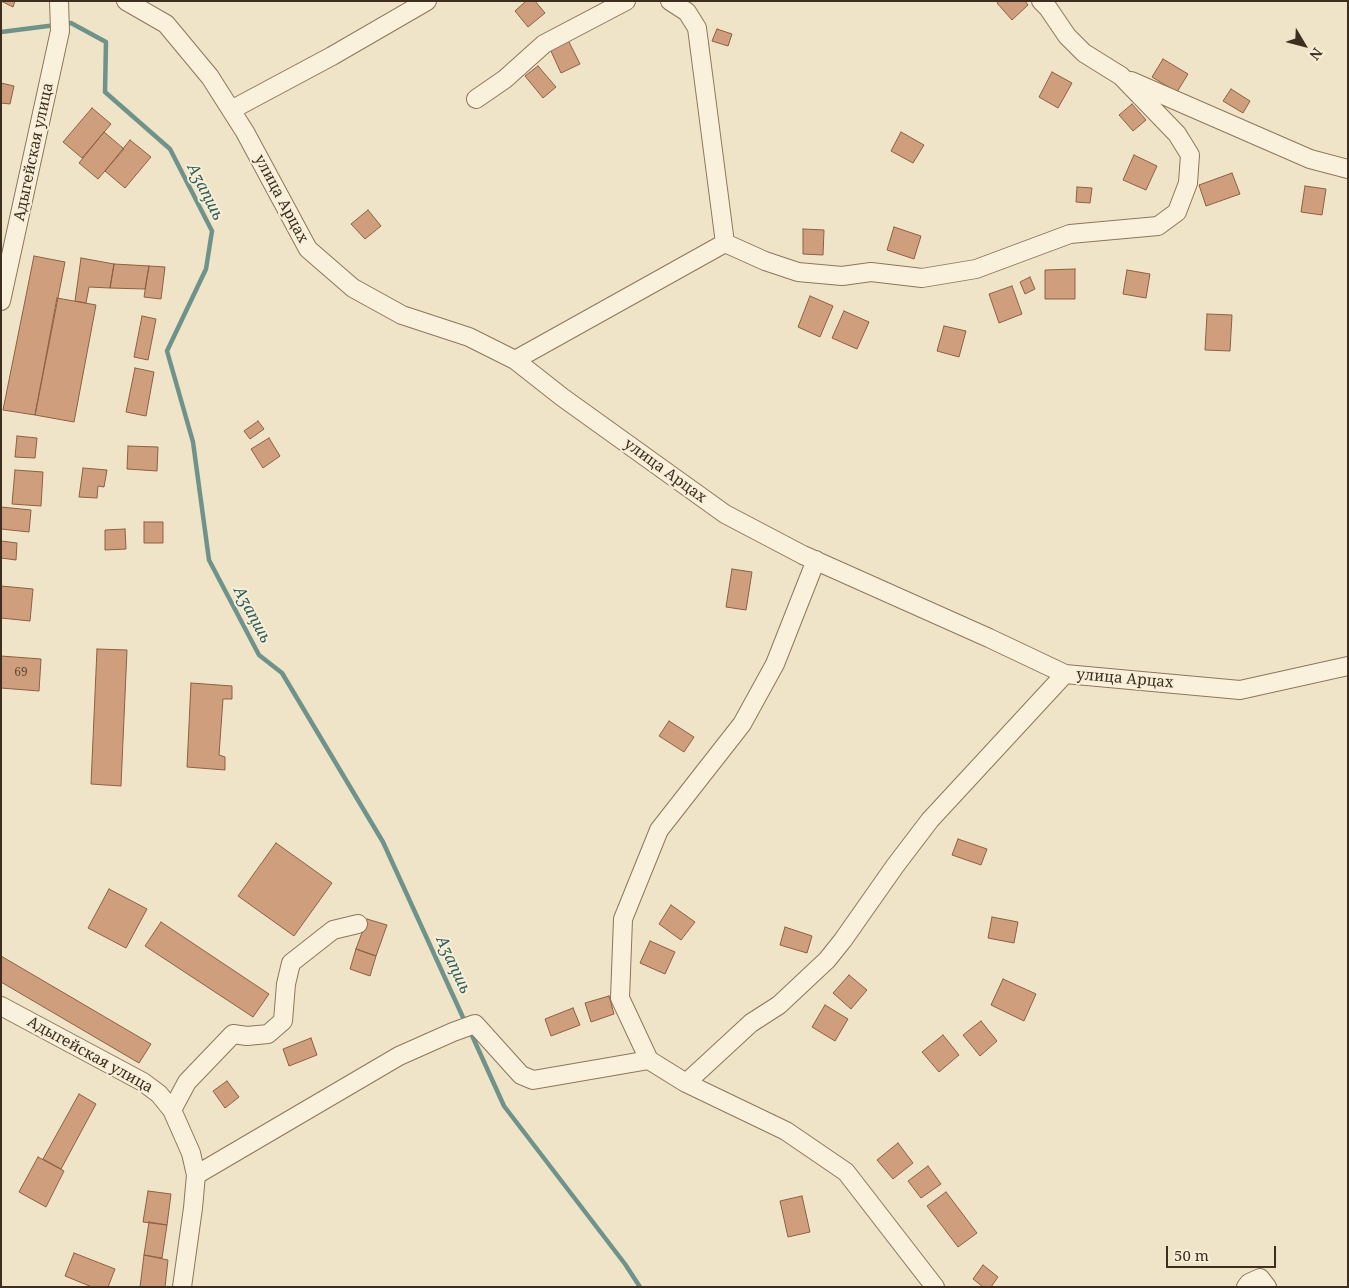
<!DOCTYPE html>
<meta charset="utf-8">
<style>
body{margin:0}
#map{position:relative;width:1349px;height:1288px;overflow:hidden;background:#f0e4c8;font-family:"Noto Serif",serif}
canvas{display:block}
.frame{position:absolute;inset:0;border:2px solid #3d2e20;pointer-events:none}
.north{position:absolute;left:1279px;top:20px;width:50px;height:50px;-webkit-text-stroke:4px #f7eed8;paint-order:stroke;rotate:127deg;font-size:14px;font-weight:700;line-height:20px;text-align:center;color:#3d2e20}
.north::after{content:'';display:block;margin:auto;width:18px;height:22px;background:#3d2e20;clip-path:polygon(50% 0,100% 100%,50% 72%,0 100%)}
.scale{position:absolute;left:1166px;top:1246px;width:110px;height:22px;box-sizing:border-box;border:2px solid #3d2e20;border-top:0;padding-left:6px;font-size:15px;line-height:18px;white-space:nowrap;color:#3d2e20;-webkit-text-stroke:4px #f7eed8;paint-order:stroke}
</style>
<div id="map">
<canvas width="1349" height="1288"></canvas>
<div class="frame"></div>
<div class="north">N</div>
<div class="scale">50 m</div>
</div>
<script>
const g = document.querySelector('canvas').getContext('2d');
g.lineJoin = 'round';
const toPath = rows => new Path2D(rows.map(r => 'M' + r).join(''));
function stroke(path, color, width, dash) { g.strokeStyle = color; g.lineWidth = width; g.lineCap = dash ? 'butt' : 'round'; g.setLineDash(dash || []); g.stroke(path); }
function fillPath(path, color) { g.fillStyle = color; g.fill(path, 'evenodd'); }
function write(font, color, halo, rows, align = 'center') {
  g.font = font + ' "Noto Serif",serif'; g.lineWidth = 4; g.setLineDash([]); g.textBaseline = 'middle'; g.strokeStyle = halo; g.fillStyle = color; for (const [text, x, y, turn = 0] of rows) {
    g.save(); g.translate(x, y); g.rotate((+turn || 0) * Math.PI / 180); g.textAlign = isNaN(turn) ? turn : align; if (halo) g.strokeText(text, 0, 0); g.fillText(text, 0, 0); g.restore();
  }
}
const stream = toPath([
 [64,24,71,23,106,42,105,92,170,149,212,231,206,269,167,351,193,442,209,560,259,655,282,673,383,842,466,1024],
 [1,32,56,25],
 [470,1031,504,1106,625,1264,640,1287]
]);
const building = toPath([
 [1,1,15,1,13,7,1,1],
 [526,1,535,1,545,13,528,27,515,11,526,1],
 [998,1,1025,1,1028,5,1012,20,997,3,998,1],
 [717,29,732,34,728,46,712,41,717,29],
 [568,40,580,64,561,73,550,49,568,40],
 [1163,59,1188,74,1177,92,1152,77,1163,59],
 [538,66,556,87,543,98,525,76,538,66],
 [1052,72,1072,83,1058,108,1039,97,1052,72],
 [1,83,14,86,10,104,1,103,1,83],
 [1231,89,1250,101,1243,113,1223,101,1231,89],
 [1132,104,1146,120,1133,131,1119,115,1132,104],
 [92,108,111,124,82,158,63,142,92,108],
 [104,132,124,149,98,179,79,163,104,132],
 [901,132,924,145,913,163,891,151,901,132],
 [130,140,151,157,125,188,105,171,130,140],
 [1134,155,1157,166,1146,190,1123,180,1134,155],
 [1232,173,1240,194,1206,206,1199,185,1232,173],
 [1305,186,1326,189,1322,215,1301,212,1305,186],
 [1077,187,1092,188,1090,203,1076,202,1077,187],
 [368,210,381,226,365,239,351,224,368,210],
 [894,227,921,236,914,259,887,250,894,227],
 [803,229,824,230,823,255,803,254,803,229],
 [34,256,65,262,35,415,3,410,34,256],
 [81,258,114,264,110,288,89,287,86,303,75,301,81,258],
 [114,264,149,266,145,289,110,288,114,264],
 [149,266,165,267,161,299,144,297,149,266],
 [1075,269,1075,299,1045,299,1045,270,1075,269],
 [1127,270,1150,274,1146,298,1123,294,1127,270],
 [1030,277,1035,289,1025,294,1020,282,1030,277],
 [1012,286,1022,314,999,323,989,294,1012,286],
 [810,296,833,306,820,337,798,327,810,296],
 [57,298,96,305,74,422,35,415,57,298],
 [844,311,869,322,857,349,832,338,844,311],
 [1207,314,1232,315,1230,351,1205,350,1207,314],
 [142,316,156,319,148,360,134,357,142,316],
 [944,326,966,331,959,357,937,351,944,326],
 [135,368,154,372,146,416,126,412,135,368],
 [258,421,264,429,250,439,244,431,258,421],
 [17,436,37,438,35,458,15,457,17,436],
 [269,438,280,456,263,468,251,449,269,438],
 [128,446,158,447,157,471,127,469,128,446],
 [83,468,107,470,104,487,98,486,97,498,79,497,83,468],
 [15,470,43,472,41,506,12,504,15,470],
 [1,507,31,510,29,532,1,529,1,507],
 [144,522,163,522,163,543,144,543,144,522],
 [125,529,126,549,105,550,105,530,125,529],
 [1,541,17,543,16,560,1,558,1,541],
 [732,569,752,572,746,610,726,607,732,569],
 [1,586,33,589,30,621,1,618,1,586],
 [97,649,127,650,121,786,91,784,97,649],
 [1,656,41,659,39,691,1,688,1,656],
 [191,683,232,686,232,699,223,699,219,755,225,757,225,770,187,767,191,683],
 [669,721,694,737,684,752,659,736,669,721],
 [958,839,987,849,981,865,952,855,958,839],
 [276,843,332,883,294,936,238,896,276,843],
 [109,889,147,909,126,948,88,928,109,889],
 [671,905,695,922,681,940,659,924,671,905],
 [992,917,1018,922,1014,943,988,938,992,917],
 [367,919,387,925,376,956,356,949,367,919],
 [161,922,269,994,253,1017,145,946,161,922],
 [785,927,812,936,807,953,780,945,785,927],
 [650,941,675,952,665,974,640,963,650,941],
 [356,949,376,956,370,976,350,969,356,949],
 [1,956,151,1044,139,1063,1,982,1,956],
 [849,975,867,990,851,1009,833,993,849,975],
 [1003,979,1036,994,1024,1021,991,1005,1003,979],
 [609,996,614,1014,591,1022,585,1003,609,996],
 [825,1005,848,1019,835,1041,812,1027,825,1005],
 [573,1008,580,1025,551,1036,545,1019,573,1008],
 [981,1021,997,1041,980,1056,963,1035,981,1021],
 [943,1035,959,1055,939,1072,922,1052,943,1035],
 [311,1038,317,1055,289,1066,283,1049,311,1038],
 [227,1081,239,1097,225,1108,213,1091,227,1081],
 [79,1094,96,1104,61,1169,43,1159,79,1094],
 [898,1143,913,1163,893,1179,877,1160,898,1143],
 [38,1157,64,1171,46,1207,19,1192,38,1157],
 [928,1166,941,1184,921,1198,908,1181,928,1166],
 [148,1191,171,1194,167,1225,143,1222,148,1191],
 [946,1192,977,1233,958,1247,927,1206,946,1192],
 [802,1196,810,1232,788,1237,780,1201,802,1196],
 [149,1222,167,1225,162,1258,144,1255,149,1222],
 [74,1253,115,1269,108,1287,92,1287,65,1276,74,1253],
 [144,1255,168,1260,165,1287,140,1287,144,1255],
 [983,1265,998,1277,991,1287,983,1287,973,1279,983,1265]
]);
const street = toPath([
 [126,1,166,24,210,77,245,132,308,249,353,288,402,315,469,337,515,360,562,397,725,514,803,555,989,638,1065,674,1240,690,1348,666],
 [670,1,687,12,697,28,725,243],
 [1131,81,1310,159,1348,169],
 [476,99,505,79,544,44,626,1],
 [231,110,332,56,427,1],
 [1,301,60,31,59,1],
 [515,360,725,243,765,261,798,272,842,276,871,272,922,278,976,269,1070,234,1158,226,1177,212,1188,183,1190,155,1177,134,1121,76,1084,53,1067,36,1048,8,1041,1],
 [816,560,775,664,742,724,659,830,623,919,620,998,649,1060,686,1083,786,1131,846,1172,935,1287],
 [1,1006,143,1082,159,1094,172,1110,191,1153,196,1175,193,1208,182,1287],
 [686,1083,751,1023,779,1005,827,960,843,940,895,866,930,820,1065,674],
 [172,1110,187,1082,233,1034,247,1036,268,1034,283,1021,286,984,291,963,333,930,358,924],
 [196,1175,399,1056,453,1032,475,1024,521,1075,533,1080,649,1060],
 [1246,1287,1249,1283,1260,1278,1267,1287]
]);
const numberNames = [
 ["69",21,673]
];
const streetNames = [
 ["Адыгейская улица",34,152,-78],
 ["улица Арцах",281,199,62],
 ["улица Арцах",665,471,36],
 ["улица Арцах",1125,679,5],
 ["Адыгейская улица",90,1055,29]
];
const waterNames = [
 ["Аӡаԥшь",205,192,63],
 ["Аӡаԥшь",252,615,62],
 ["Аӡаԥшь",453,965,65]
];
stroke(stream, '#6f938a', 4.5);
fillPath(building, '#cf9f7d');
stroke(building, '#8d5f41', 1);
stroke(street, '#8d765c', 20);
stroke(street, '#faf1dc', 18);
write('12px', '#624a37', null, numberNames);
write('15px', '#3d2e20', '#f7eed8', streetNames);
write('italic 16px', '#2f5d5a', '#f7eed8', waterNames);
</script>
